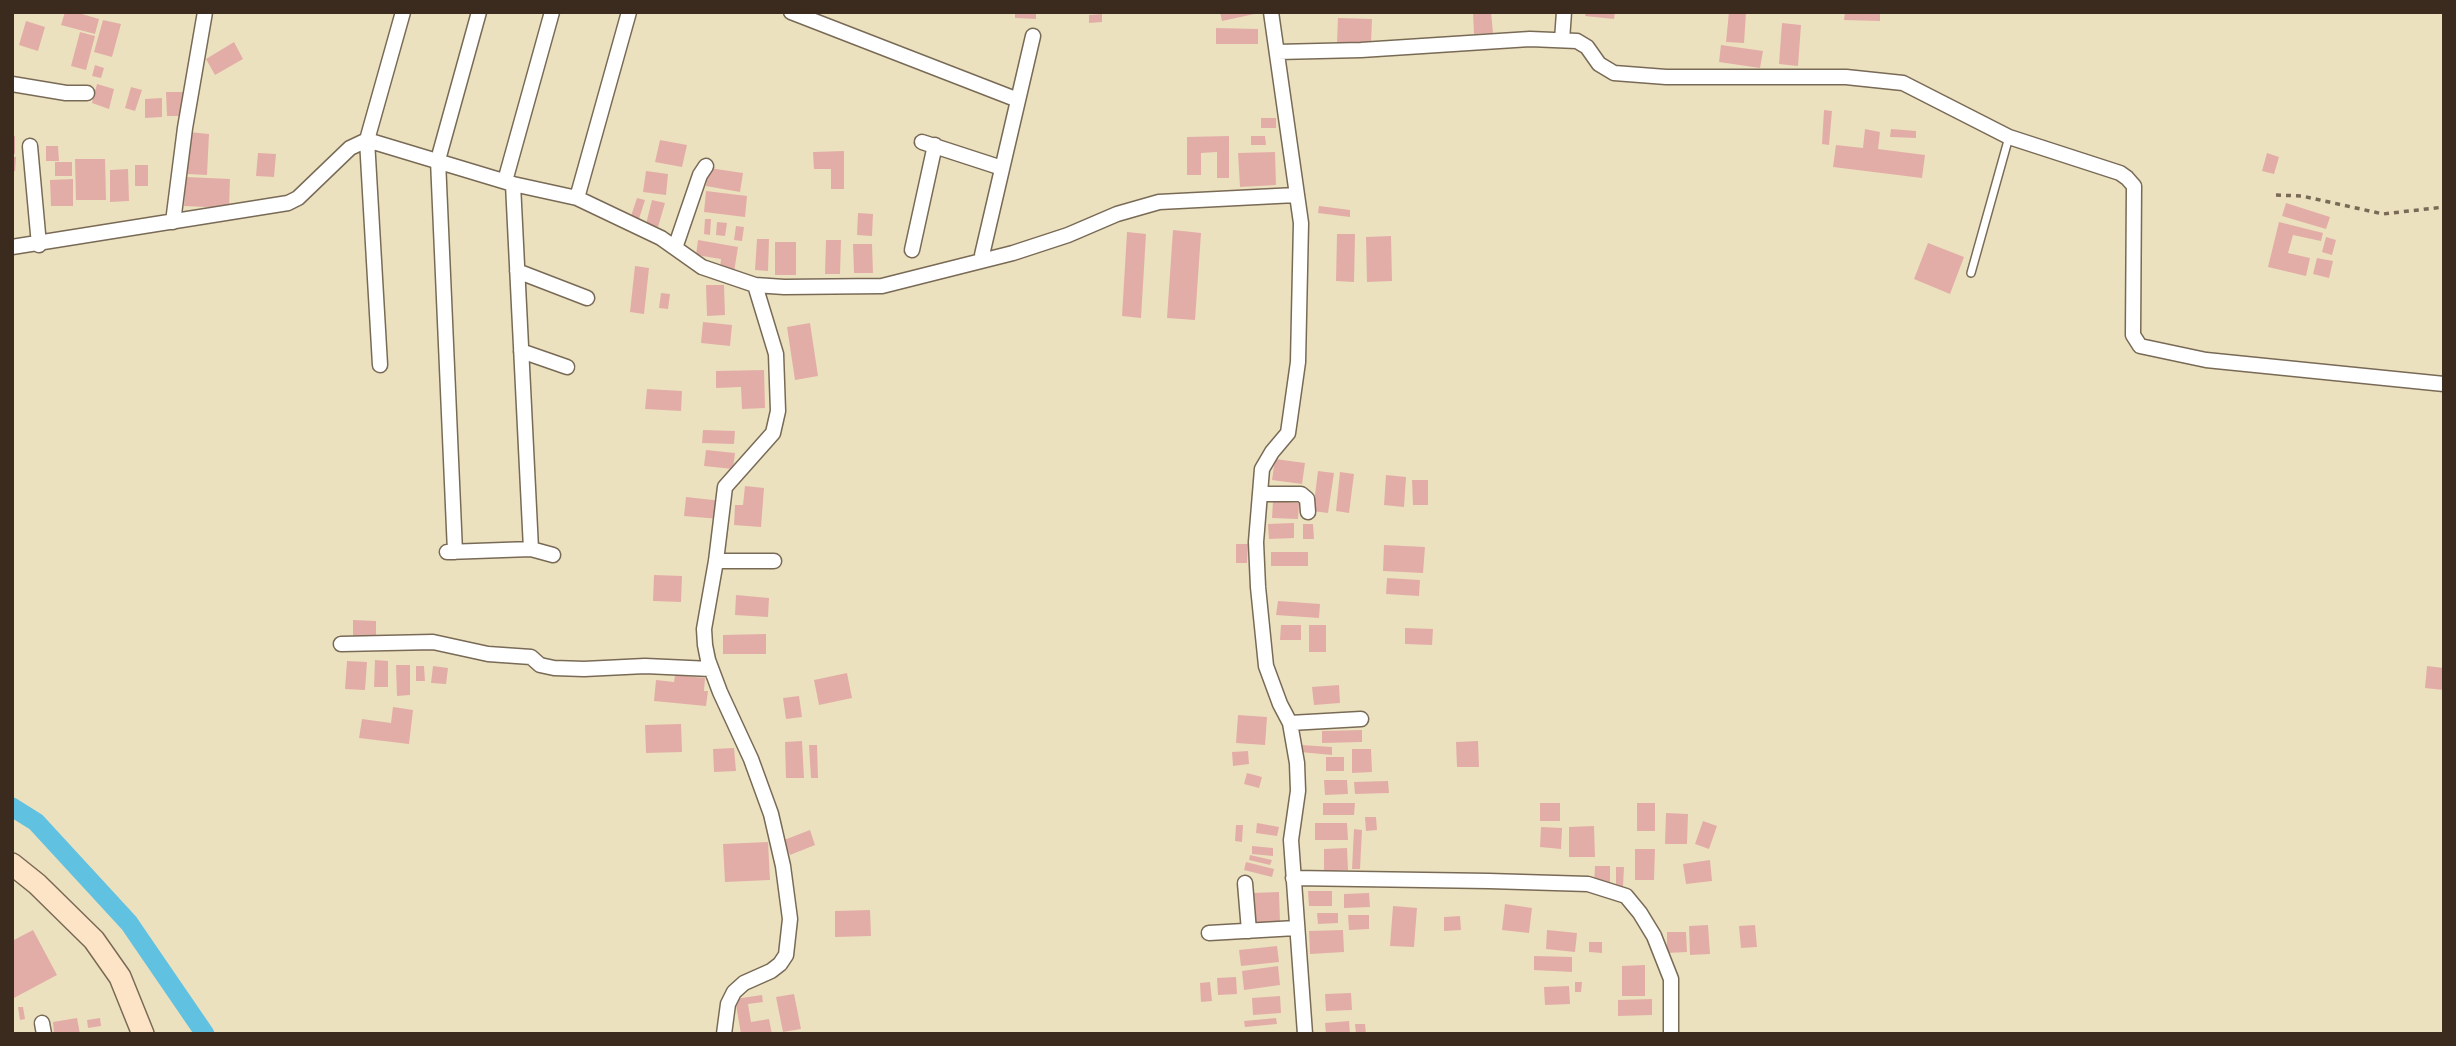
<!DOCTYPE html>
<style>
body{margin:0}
#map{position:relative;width:2456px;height:1046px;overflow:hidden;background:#ebe1bf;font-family:Delius,sans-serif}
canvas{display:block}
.frame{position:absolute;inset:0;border:14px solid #3b2a1e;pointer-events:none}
</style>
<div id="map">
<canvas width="2456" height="1046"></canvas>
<div class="frame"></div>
</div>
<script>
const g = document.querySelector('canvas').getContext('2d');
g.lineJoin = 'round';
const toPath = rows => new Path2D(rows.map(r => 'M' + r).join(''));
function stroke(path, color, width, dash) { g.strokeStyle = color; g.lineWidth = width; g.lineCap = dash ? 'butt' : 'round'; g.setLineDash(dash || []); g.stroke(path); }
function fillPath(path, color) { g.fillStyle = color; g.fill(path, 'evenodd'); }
const canal = toPath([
 [12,807,36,822,129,923,205,1034]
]);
const building = toPath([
 [65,12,75,12,99,19,95,34,61,25],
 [1015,12,1036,12,1036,19,1015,18],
 [1220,12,1259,12,1259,13,1222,21],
 [1473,12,1491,12,1493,33,1474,34],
 [1586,12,1615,12,1614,19,1585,16],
 [1729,12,1746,12,1744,43,1726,42],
 [1845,12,1880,12,1880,21,1844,20],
 [1102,14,1102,22,1089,23,1089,15],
 [1338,18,1372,19,1371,44,1337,43],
 [103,20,121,24,112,57,94,52],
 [26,21,45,27,38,51,19,45],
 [1782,23,1801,25,1798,66,1779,64],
 [1216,28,1258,29,1258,44,1216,44],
 [80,32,95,36,86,70,71,66],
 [234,42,243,59,215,75,206,59],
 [1721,45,1763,51,1760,68,1719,62],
 [95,65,104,68,101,78,92,76],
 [97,84,114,89,109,109,92,103],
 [131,87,142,90,135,111,125,108],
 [166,92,183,92,183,116,167,116],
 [162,98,162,117,145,118,145,99],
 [1824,110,1832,111,1829,145,1822,144],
 [1261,118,1276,118,1276,128,1261,128],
 [1865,129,1880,132,1878,149,1925,155,1922,178,1833,167,1836,145,1863,148],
 [1891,129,1916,131,1916,138,1890,137],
 [189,132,209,134,207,175,187,174],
 [12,136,15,136,15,154,12,153],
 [1229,136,1229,178,1217,178,1217,152,1201,153,1201,175,1187,175,1187,137],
 [1251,136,1265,136,1266,145,1251,145],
 [660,140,687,145,682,167,655,162],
 [46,146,58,146,59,161,46,161],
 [844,151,844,189,831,189,831,169,814,169,813,152],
 [1275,152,1276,185,1240,187,1238,153],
 [258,153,276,154,274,177,256,176],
 [2267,153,2279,157,2274,174,2262,171],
 [12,157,16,157,15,171,12,171],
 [75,159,105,159,106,200,76,200],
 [55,162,72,162,72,176,55,176],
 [135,165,148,165,148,186,135,186],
 [709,168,743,173,740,192,706,186],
 [128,169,129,201,110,202,110,170],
 [646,171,668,174,666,195,643,192],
 [186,177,230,179,229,208,184,206],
 [73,179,73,206,51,206,50,180],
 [706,191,747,196,745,217,704,212],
 [637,198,645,200,638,222,630,219],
 [652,200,665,203,658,227,646,224],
 [2286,203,2330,217,2326,229,2282,216],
 [1319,206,1350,210,1350,217,1318,213],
 [858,213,873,214,872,236,857,235],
 [705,219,711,219,710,235,704,234],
 [717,222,727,223,725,236,716,235],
 [2279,222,2323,233,2321,241,2293,235,2288,253,2310,258,2306,276,2268,267],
 [736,226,744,227,742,241,734,240],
 [1173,230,1201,233,1195,320,1167,318],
 [1127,232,1146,234,1141,318,1122,316],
 [1337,234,1355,234,1354,282,1336,281],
 [1391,236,1392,281,1367,282,1366,237],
 [2326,237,2336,240,2332,255,2322,252],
 [757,239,769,239,768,271,755,270],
 [698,240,738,247,734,272,720,270,721,259,696,255],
 [826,240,841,240,840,274,825,274],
 [775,242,796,242,796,275,775,275],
 [1928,243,1964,257,1950,294,1914,279],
 [853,244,872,244,873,273,854,273],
 [2317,258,2333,261,2329,278,2313,274],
 [635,266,649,268,644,314,630,312],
 [706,285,724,285,725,315,707,316],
 [661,293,670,294,668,309,659,308],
 [703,322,732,325,730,346,701,343],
 [810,323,818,376,795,380,787,327],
 [764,370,765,408,742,409,741,387,716,388,716,371],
 [647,389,682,391,681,411,645,409],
 [703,430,735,431,734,444,702,443],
 [706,450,735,453,733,469,704,466],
 [1275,459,1305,463,1302,484,1272,480],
 [1318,471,1334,473,1328,513,1313,511],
 [1340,472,1354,474,1349,513,1336,511],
 [1386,475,1406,477,1404,507,1384,505],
 [1412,480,1428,480,1428,505,1413,505],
 [745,486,764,488,761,527,734,525,735,505,743,505],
 [686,497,722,501,720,519,684,516],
 [1273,501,1299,503,1298,519,1272,518],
 [1294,523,1294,538,1269,539,1268,524],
 [1303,524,1313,524,1314,539,1303,539],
 [1236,544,1248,544,1247,563,1236,563],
 [1384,545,1425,547,1423,573,1383,571],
 [1271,552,1308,552,1308,566,1271,566],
 [654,575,682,576,681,602,653,601],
 [1387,578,1420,580,1419,596,1386,594],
 [736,595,769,598,768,617,735,615],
 [1278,601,1320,604,1319,618,1276,615],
 [353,620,376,621,376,638,353,638],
 [1281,625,1301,625,1301,640,1280,640],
 [1309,625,1326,625,1326,652,1309,652],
 [1405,628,1433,629,1432,645,1405,644],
 [766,634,766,654,723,654,723,635],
 [375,660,388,661,388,687,374,687],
 [347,661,367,662,365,690,345,689],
 [396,665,410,665,410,695,397,696],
 [416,666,424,666,425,681,416,681],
 [433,666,448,668,446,684,431,683],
 [2427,666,2444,668,2444,690,2425,688],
 [847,673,852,698,819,705,814,680],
 [675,675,705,678,704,691,708,691,706,706,654,701,656,680,674,682],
 [1339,685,1340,703,1314,705,1312,687],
 [799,696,802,717,786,719,783,698],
 [393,707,413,710,409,744,359,738,362,719,391,723],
 [1238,715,1267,717,1265,745,1236,743],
 [681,724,682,752,646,753,645,725],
 [1362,730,1362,742,1322,743,1322,731],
 [802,741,804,778,786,778,785,742],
 [1478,741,1479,767,1457,767,1456,742],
 [809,745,817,745,818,778,811,778],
 [1301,745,1332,747,1332,755,1300,752],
 [734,748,736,771,714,772,713,749],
 [1352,749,1371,749,1372,772,1352,773],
 [1248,751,1249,764,1233,766,1232,752],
 [1326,757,1344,757,1344,771,1326,771],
 [1247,773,1262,777,1259,788,1244,784],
 [1324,780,1347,780,1348,794,1325,795],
 [1388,781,1389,793,1355,794,1354,782],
 [1323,803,1355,803,1354,815,1323,815],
 [1540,803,1560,803,1560,821,1540,821],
 [1637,803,1655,803,1655,831,1637,831],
 [1666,813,1688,814,1687,844,1665,844],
 [1365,817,1376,817,1377,830,1366,831],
 [1703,821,1717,826,1709,849,1695,844],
 [1257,823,1279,827,1277,836,1256,833],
 [1315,823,1347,823,1348,840,1315,840],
 [1236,825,1243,825,1242,842,1235,841],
 [1594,826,1595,857,1569,857,1569,827],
 [1541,827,1562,828,1561,849,1540,847],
 [1354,829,1362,830,1360,869,1352,869],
 [810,830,815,845,790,855,784,840],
 [768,842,770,880,725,882,723,844],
 [1252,846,1273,848,1273,856,1252,854],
 [1347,848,1348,870,1324,871,1324,849],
 [1635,849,1655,849,1654,880,1635,880],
 [1250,855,1272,860,1270,865,1249,860],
 [1710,860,1712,881,1686,884,1683,864],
 [1246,862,1274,869,1272,877,1244,870],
 [1595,866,1610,866,1610,885,1594,885],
 [1616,867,1624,867,1623,887,1616,887],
 [1308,891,1332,891,1332,906,1309,906],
 [1279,892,1280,923,1252,925,1251,893],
 [1369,893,1370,907,1344,908,1344,894],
 [1505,904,1532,908,1529,933,1502,930],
 [1393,906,1417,908,1414,947,1390,946],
 [870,910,871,936,835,937,835,911],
 [1317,913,1338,913,1338,923,1318,924],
 [1348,915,1369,915,1369,929,1349,930],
 [1460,916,1461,930,1444,931,1444,917],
 [1708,925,1710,954,1690,955,1689,926],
 [1755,925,1757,947,1741,948,1739,926],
 [33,930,57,975,12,999,12,941],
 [1343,930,1344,952,1310,954,1309,931],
 [1547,930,1577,933,1575,952,1546,949],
 [1667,932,1686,932,1687,952,1667,953],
 [1589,942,1602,942,1602,953,1589,952],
 [1277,946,1279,962,1241,966,1239,950],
 [1534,956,1572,957,1572,972,1534,970],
 [1645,965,1645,996,1622,996,1622,966],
 [1278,966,1280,985,1244,990,1242,971],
 [1236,977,1237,994,1218,995,1217,978],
 [1210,982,1212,1001,1201,1002,1200,983],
 [1575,982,1582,982,1581,992,1575,992],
 [1569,986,1570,1004,1545,1005,1544,987],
 [1351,993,1352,1010,1326,1011,1325,994],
 [794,994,801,1029,783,1032,776,997],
 [762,995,763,1002,748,1004,751,1022,769,1019,772,1034,741,1034,735,999],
 [1280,996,1281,1013,1253,1015,1252,998],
 [1652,999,1652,1015,1618,1016,1618,1000],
 [18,1007,23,1007,25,1019,20,1020],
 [77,1018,80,1034,54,1034,53,1022],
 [100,1018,101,1026,88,1028,87,1020],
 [1276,1018,1277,1024,1245,1027,1244,1021],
 [1349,1021,1350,1034,1326,1034,1325,1023],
 [1355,1024,1365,1024,1366,1034,1356,1034]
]);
const path = toPath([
 [2276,195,2302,196,2383,214,2444,207]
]);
const lane = toPath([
 [1971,273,2009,137]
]);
const street = toPath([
 [791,12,1018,100],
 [1271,12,1301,223,1298,362,1288,433,1272,452,1262,469,1256,542,1258,587,1266,666,1280,704,1290,723,1297,763,1298,791,1291,840,1305,1034],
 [1562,40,1564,12],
 [1277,52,1361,50,1530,39,1577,41,1587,47,1599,64,1614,73,1666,77,1846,77,1903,83,2009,137,2120,173,2127,178,2134,186,2133,335,2140,346,2206,360,2444,384],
 [12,84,66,93,87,93],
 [922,142,1002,168],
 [30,146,39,245],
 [505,181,552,12],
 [513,184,531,549],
 [577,198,629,12],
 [173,222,185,128,205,12],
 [12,247,288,203,298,198,350,148,367,140,513,184,577,198,661,238,702,267,755,285,784,287,882,286,1013,253,1068,235,1117,214,1159,202,1296,195],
 [675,248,700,175,706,166],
 [912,250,935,145],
 [982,255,1033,36],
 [517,271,587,298],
 [521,351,567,367],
 [380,365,367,140,403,12],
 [1260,494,1301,494,1307,499,1308,512],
 [447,552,531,549,553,555],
 [455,552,438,160,479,12],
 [716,561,774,561],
 [341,644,433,642,488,654,531,657,540,665,554,668,584,669,645,666,711,669],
 [1290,723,1361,719],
 [1293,878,1489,881,1588,884,1626,896,1640,913,1654,936,1671,979,1671,1034],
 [1245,883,1249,931],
 [1209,933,1296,928],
 [42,1023,44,1034],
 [724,1034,728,1004,734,992,744,983,771,971,780,964,786,955,790,919,783,866,771,814,751,759,720,692,708,660,705,645,704,629,716,561,725,487,773,433,778,411,776,354,755,285]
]);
const secondary = toPath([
 [12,864,37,884,94,940,120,977,143,1034]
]);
stroke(canal, '#61c1e0', 19);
fillPath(building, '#e3ada7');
stroke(lane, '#796a56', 10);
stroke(street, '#796a56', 17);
stroke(secondary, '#796a56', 24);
stroke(path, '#796a56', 3.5, [5, 5]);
stroke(lane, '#fff', 7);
stroke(street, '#fff', 14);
stroke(secondary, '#fee4c6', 21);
</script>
